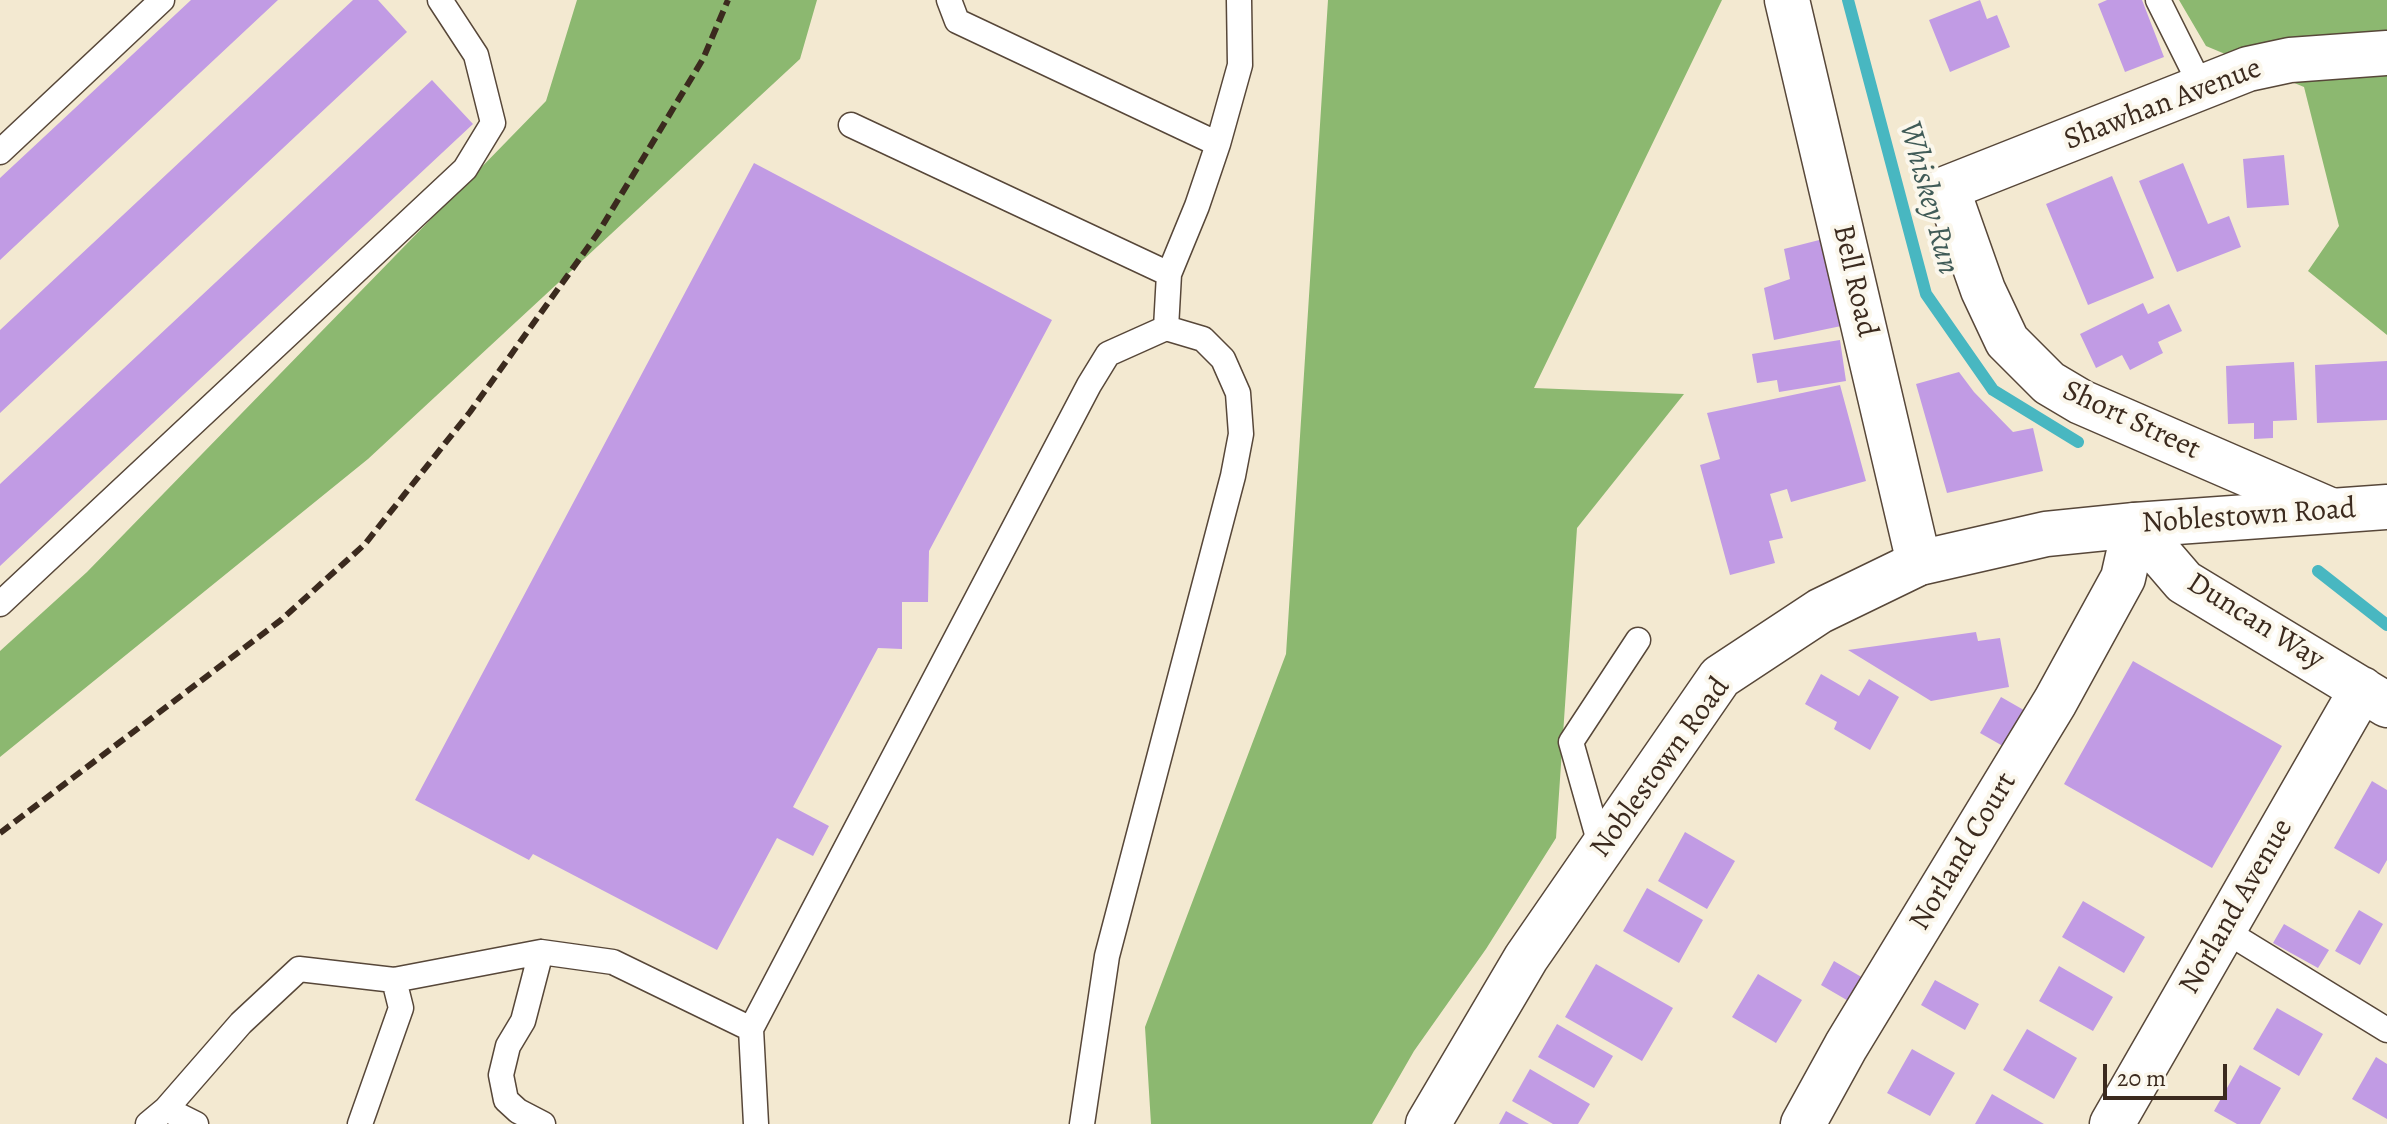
<!DOCTYPE html>
<style>
body{margin:0}
#map{position:relative;width:2387px;height:1124px;overflow:hidden;background:#f3e9d1;font-family:Alegreya,serif}
canvas{display:block}
.scale{position:absolute;left:2103px;top:1064px;width:124px;height:36px;box-sizing:border-box;border:4px solid #3b2a1e;border-top:0;padding-left:10px;font-size:24px;line-height:28px;white-space:nowrap;color:#3b2a1e;-webkit-text-stroke:6px #fbf7ec;paint-order:stroke}
</style>
<div id="map">
<canvas width="2387" height="1124"></canvas>
<div class="scale">20 m</div>
</div>
<script>
const g = document.querySelector('canvas').getContext('2d');
g.lineJoin = 'round';
function fillPath(path, color) { g.fillStyle = color; g.fill(path, 'evenodd'); }
const toPath = rows => new Path2D(rows.map(r => 'M' + r).join(''));
function stroke(path, color, width, dash) { g.strokeStyle = color; g.lineWidth = width; g.lineCap = dash ? 'butt' : 'round'; g.setLineDash(dash || []); g.stroke(path); }
function write(font, color, halo, rows, align = 'center') {
  g.font = font + ' Alegreya,serif'; g.lineWidth = 8; g.setLineDash([]); g.textBaseline = 'middle'; g.strokeStyle = halo; g.fillStyle = color; for (const [text, x, y, turn = 0] of rows) {
    g.save(); g.translate(x, y); g.rotate((+turn || 0) * Math.PI / 180); g.textAlign = isNaN(turn) ? turn : align; if (halo) g.strokeText(text, 0, 0); g.fillText(text, 0, 0); g.restore();
  }
}
const forest = toPath([
 [577,0,817,0,800,59,368,459,0,757,0,651,87,572,546,101],
 [1328,0,1722,0,1534,388,1684,394,1577,528,1556,838,1486,949,1414,1051,1372,1124,1151,1124,1145,1027,1286,654],
 [2179,0,2387,0,2387,335,2308,271,2339,226,2304,87,2206,46]
]);
const stream = toPath([
 [1848,0,1926,294,1993,390,2078,442],
 [2318,571,2387,625]
]);
const building = toPath([
 [191,0,278,0,0,260,0,178],
 [353,0,378,0,407,32,0,413,0,330],
 [1980,0,1987,19,1997,15,2010,47,1950,72,1929,20],
 [2107,0,2142,0,2164,57,2125,72,2098,4],
 [432,80,473,124,0,566,0,484],
 [2284,155,2289,205,2247,208,2243,159],
 [754,163,1052,320,929,551,928,602,902,602,902,649,878,648,793,807,829,826,813,856,777,838,717,950,533,854,529,860,415,800],
 [2183,163,2208,224,2229,216,2241,247,2177,272,2139,181],
 [2112,176,2154,278,2088,305,2046,204],
 [1831,237,1846,325,1774,340,1764,288,1790,279,1784,249],
 [2143,303,2148,314,2169,304,2182,331,2158,342,2163,353,2130,370,2122,355,2096,368,2080,334],
 [1840,340,1846,381,1779,392,1777,380,1757,383,1752,354],
 [2387,361,2387,420,2317,423,2315,365],
 [2294,362,2297,420,2273,421,2273,438,2254,439,2254,423,2228,424,2226,366],
 [1959,372,1974,392,2013,432,2033,428,2043,471,1947,493,1916,384],
 [1840,385,1866,481,1791,502,1787,489,1770,494,1783,538,1769,541,1775,563,1730,575,1700,465,1720,459,1707,413],
 [1976,632,1978,641,2000,638,2009,687,1931,701,1848,650],
 [2133,661,2282,746,2212,868,2064,784],
 [1821,674,1859,696,1869,679,1899,697,1870,750,1834,729,1837,722,1805,704],
 [2001,697,2029,713,2008,749,1980,733],
 [2372,781,2387,790,2387,860,2379,874,2334,848],
 [1685,832,1735,861,1707,909,1658,881],
 [1647,888,1703,920,1679,963,1623,931],
 [2083,901,2145,937,2124,973,2062,937],
 [2359,910,2383,924,2360,965,2335,951],
 [2284,924,2329,950,2318,968,2273,943],
 [1834,961,1870,982,1857,1006,1821,985],
 [1596,964,1673,1008,1642,1061,1565,1017],
 [2059,966,2113,997,2093,1031,2039,1001],
 [1758,974,1802,1000,1776,1043,1732,1017],
 [1935,980,1979,1004,1965,1030,1921,1005],
 [2277,1008,2323,1034,2299,1076,2253,1049],
 [1557,1024,1613,1056,1594,1088,1538,1057],
 [2027,1029,2077,1058,2054,1099,2003,1070],
 [1912,1049,1955,1073,1930,1116,1887,1093],
 [2376,1057,2387,1064,2387,1119,2352,1099],
 [2240,1065,2281,1088,2260,1124,2237,1124,2214,1111],
 [1530,1069,1590,1104,1578,1124,1553,1124,1512,1101],
 [1992,1094,2044,1124,1975,1124],
 [1506,1111,1529,1124,1499,1124]
]);
const service = toPath([
 [949,0,957,21,1218,144],
 [2158,0,2202,88],
 [851,125,1169,274],
 [0,152,162,0],
 [1166,328,1169,274,1197,206,1218,144,1240,65,1239,0],
 [0,604,465,169,493,123,476,55,440,0],
 [1601,848,1571,742,1638,640],
 [2224,930,2387,1030],
 [541,952,523,1021,508,1046,501,1075,506,1100,518,1111,543,1124],
 [166,1109,196,1124],
 [148,1124,166,1109,241,1023,299,969,394,980,541,952,613,962,751,1029],
 [360,1124,401,1008,394,980],
 [756,1124,751,1029,1089,385,1108,354,1166,328,1203,339,1223,359,1238,393,1241,434,1233,476,1107,956,1082,1124]
]);
const minor = toPath([
 [1787,0,1919,563],
 [2330,510,2081,402,2049,383,2007,341,1983,290,1947,188,2248,69,2290,60,2387,53],
 [2135,525,2184,582,2387,705],
 [1803,1124,1846,1046,2055,702,2123,578,2135,525],
 [2112,1124,2362,689]
]);
const secondary = toPath([
 [1428,1124,1526,958,1720,677,1820,611,1919,563,2046,534,2135,525,2387,507]
]);
const rail = toPath([
 [0,833,281,620,365,544,470,412,598,233,703,59,728,0]
]);
const streetNames = [
 ["Shawhan Avenue",2163,105,-21],
 ["Bell Road",1854,281,77],
 ["Short Street",2131,421,25],
 ["Noblestown Road",2249,517,-4],
 ["Duncan Way",2255,622,32],
 ["Noblestown Road",1661,768,-54],
 ["Norland Court",1964,852,-59],
 ["Norland Avenue",2237,907,-60]
];
const waterNames = [
 ["Whiskey Run",1928,198,75]
];
fillPath(forest, '#8cb870');
stroke(stream, '#48b7c1', 12);
fillPath(building, '#c19be4');
stroke(service, '#574739', 27);
stroke(minor, '#574739', 47);
stroke(secondary, '#574739', 47);
stroke(service, '#fff', 24);
stroke(minor, '#fff', 44);
stroke(secondary, '#fff', 44);
stroke(rail, '#3b2a1e', 6, [12, 6]);
write('30px', '#3b2a1e', '#fbf7ec', streetNames);
write('italic 32px', '#405b57', '#fbf7ec', waterNames);
</script>
